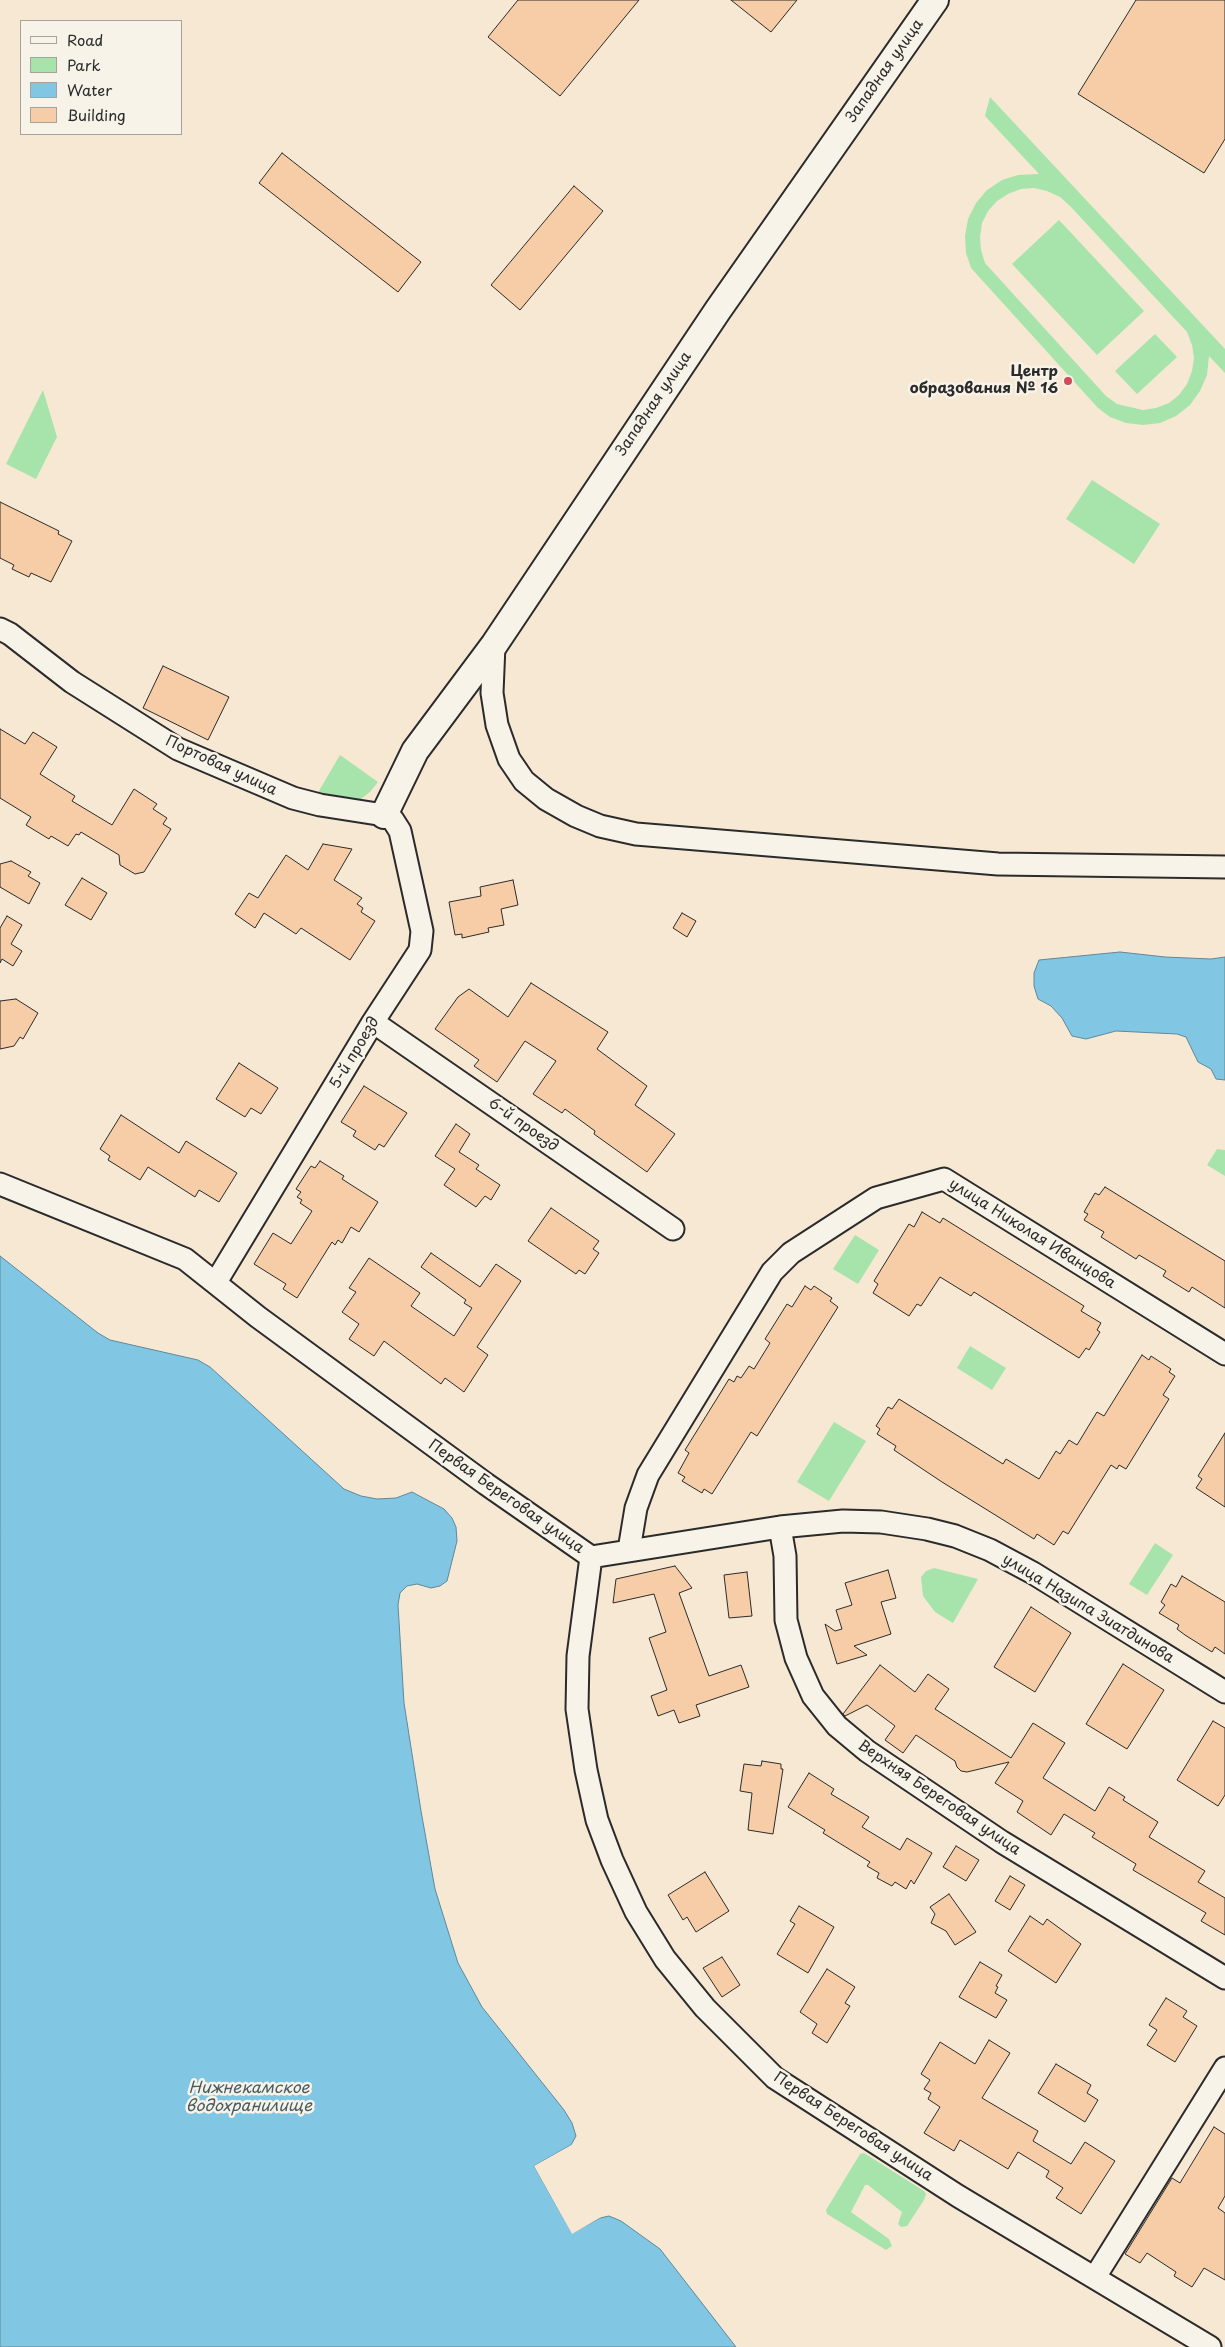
<!DOCTYPE html>
<meta charset="utf-8">
<style>
body{margin:0}
#map{position:relative;width:1225px;height:2347px;overflow:hidden;background:#f7e8d4;font-family:"Playpen Sans",sans-serif}
canvas{display:block}
.legend{position:absolute;left:20px;top:20px;width:162px;height:115px;box-sizing:border-box;background:#f7f3e8;border:1px solid #a5a39c;margin:0;padding:6px 9px;list-style:none;font-size:15px;color:#2b2b2b}
.legend li{display:flex;align-items:center;gap:10px;height:25px}
.legend b{width:25px;border:1px solid #a5a39c}
</style>
<div id="map">
<canvas width="1225" height="2347"></canvas>
<ul class="legend">
<li><b style="height:6px;background:#f7f3e8"></b>Road</li>
<li><b style="height:14px;background:#a7e4ab"></b>Park</li>
<li><b style="height:14px;background:#81c6e2"></b>Water</li>
<li><b style="height:14px;background:#f6cda6"></b>Building</li>
</ul>
</div>
<script>
const g = document.querySelector('canvas').getContext('2d');
g.lineJoin = 'round';
function fillPath(path, color) { g.fillStyle = color; g.fill(path, 'evenodd'); }
const toPath = rows => new Path2D(rows.map(r => 'M' + r).join(''));
function stroke(path, color, width, dash) { g.strokeStyle = color; g.lineWidth = width; g.lineCap = dash ? 'butt' : 'round'; g.setLineDash(dash || []); g.stroke(path); }
function write(font, color, halo, rows, align = 'center') {
  g.font = font + ' "Playpen Sans",sans-serif'; g.lineWidth = 5; g.setLineDash([]); g.textBaseline = 'middle'; g.strokeStyle = halo; g.fillStyle = color; for (const [text, x, y, turn = 0] of rows) {
    g.save(); g.translate(x, y); g.rotate((+turn || 0) * Math.PI / 180); g.textAlign = isNaN(turn) ? turn : align; if (halo) g.strokeText(text, 0, 0); g.fillText(text, 0, 0); g.restore();
  }
}
const green = toPath([
 [990,97,1225,349,1225,373,1209,356,1207,375,1200,391,1190,405,1176,416,1160,423,1143,425,1126,423,1110,417,1098,408,971,268,966,253,965,236,968,219,976,203,987,190,1002,180,1018,175,1039,174,985,116],
 [1034,188,1047,191,1060,197,1070,206,1187,332,1192,345,1194,358,1192,371,1187,384,1179,395,1169,403,1156,408,1143,410,1117,404,1106,396,985,263,981,250,980,237,982,223,988,211,997,201,1008,194,1021,189],
 [1059,220,1144,311,1097,355,1012,264],
 [1155,334,1177,357,1137,394,1115,371],
 [43,390,57,437,36,479,6,464],
 [1092,480,1160,524,1134,564,1066,519],
 [340,755,378,782,370,792,358,801,316,796],
 [1217,1149,1225,1150,1225,1176,1207,1165],
 [855,1235,879,1250,858,1284,833,1269],
 [970,1346,1006,1368,992,1390,957,1368],
 [834,1422,866,1441,829,1501,797,1482],
 [1155,1543,1173,1555,1147,1595,1129,1584],
 [934,1568,978,1579,953,1623,935,1612,923,1596,921,1577,926,1571],
 [864,2153,924,2191,926,2194,924,2200,907,2226,901,2227,898,2224,902,2212,868,2185,865,2185,851,2212,889,2239,892,2246,886,2250,827,2214,826,2210,860,2154]
]);
const water = toPath([
 [1120,952,1165,957,1211,959,1225,957,1225,1080,1216,1079,1211,1069,1198,1062,1186,1037,1177,1034,1116,1031,1086,1039,1072,1036,1062,1018,1051,1006,1038,999,1034,986,1034,973,1039,960,1120,952],
 [0,1256,98,1333,110,1340,198,1360,210,1367,344,1489,361,1496,377,1499,396,1498,412,1492,444,1509,452,1518,456,1527,457,1541,447,1581,440,1586,431,1588,417,1584,407,1586,400,1593,398,1605,404,1703,421,1811,435,1889,458,1963,482,2007,564,2110,572,2123,576,2136,571,2145,534,2166,572,2233,600,2218,609,2216,621,2221,660,2249,736,2347,0,2347,0,1256]
]);
const pier = toPath([
 [575,2143,572,2147,538,2167,573,2230,599,2216,608,2213,572,2234,534,2166]
]);
const building = toPath([
 [518,0,639,0,560,96,488,37,518,0],
 [731,0,797,0,771,32,731,0],
 [1136,0,1225,0,1225,139,1204,173,1078,94,1136,0],
 [282,153,421,262,398,292,259,183,282,153],
 [574,186,603,211,520,310,491,285,574,186],
 [0,502,59,531,58,534,72,541,51,582,31,573,29,577,12,569,14,565,0,558,0,502],
 [163,666,229,697,208,740,143,708,163,666],
 [0,729,25,744,33,732,57,747,40,774,75,796,72,801,112,825,134,789,157,804,153,809,167,818,163,824,171,829,144,872,135,874,120,865,119,855,81,832,79,835,76,834,68,846,51,836,49,839,26,825,31,817,0,798,0,729],
 [323,844,352,849,334,880,362,898,357,904,363,908,361,912,375,921,350,960,301,928,296,934,264,913,255,928,235,914,249,893,258,898,286,855,308,870,323,844],
 [11,861,31,872,28,876,40,883,29,904,0,887,0,864,11,861],
 [82,878,107,893,91,920,65,905,82,878],
 [513,880,518,905,501,909,504,925,488,928,489,932,462,938,462,934,455,935,449,902,481,896,480,887,513,880],
 [682,913,696,921,687,937,673,928,682,913],
 [7,916,22,925,11,944,22,951,13,966,2,959,0,963,0,928,7,916],
 [531,983,608,1032,597,1049,647,1086,635,1105,675,1134,647,1172,594,1134,595,1131,565,1109,562,1113,533,1094,556,1061,525,1041,497,1082,474,1066,479,1060,435,1029,458,997,469,989,508,1017,531,983],
 [16,999,38,1013,23,1039,20,1037,14,1046,0,1049,0,1001,16,999],
 [239,1063,278,1088,261,1114,251,1108,245,1117,216,1099,239,1063],
 [364,1086,407,1113,384,1147,379,1144,375,1150,353,1136,356,1131,341,1122,364,1086],
 [121,1115,179,1153,186,1141,237,1173,219,1202,199,1190,195,1197,148,1167,140,1180,108,1160,110,1156,100,1149,121,1115],
 [456,1124,470,1134,459,1152,479,1165,476,1169,500,1185,491,1200,485,1196,476,1207,444,1185,455,1169,435,1156,456,1124],
 [320,1161,344,1176,342,1179,378,1202,359,1232,351,1227,342,1243,338,1240,335,1245,332,1242,297,1298,283,1289,286,1284,254,1264,273,1233,291,1244,312,1211,300,1203,302,1200,297,1197,301,1192,296,1189,311,1166,315,1168,320,1161],
 [1105,1187,1225,1261,1225,1308,1192,1287,1189,1292,1163,1276,1166,1271,1139,1255,1136,1259,1101,1237,1104,1232,1084,1220,1088,1214,1084,1212,1095,1193,1099,1195,1105,1187],
 [551,1208,599,1241,593,1249,599,1253,585,1274,579,1270,576,1274,528,1241,551,1208],
 [922,1212,940,1223,943,1218,1084,1306,1081,1311,1101,1323,1097,1330,1100,1332,1089,1350,1086,1348,1079,1358,974,1292,971,1296,940,1277,921,1306,917,1304,909,1316,873,1293,878,1284,874,1281,909,1224,914,1227,922,1212],
 [431,1253,480,1287,496,1264,521,1281,477,1347,488,1355,464,1392,445,1378,441,1384,384,1341,374,1356,349,1339,359,1324,342,1312,356,1292,349,1288,369,1258,420,1293,411,1306,454,1336,472,1308,464,1303,466,1300,421,1267,431,1253],
 [805,1286,811,1290,814,1286,832,1298,830,1301,838,1307,757,1436,751,1432,712,1494,704,1489,702,1493,682,1481,685,1477,678,1473,689,1453,685,1450,729,1379,734,1382,737,1376,741,1378,749,1366,754,1369,770,1343,765,1339,787,1304,792,1307,805,1286],
 [1142,1355,1149,1360,1151,1356,1171,1369,1169,1372,1175,1376,1163,1395,1169,1399,1126,1469,1119,1465,1117,1469,1111,1465,1068,1534,1063,1531,1054,1545,1037,1534,1034,1539,942,1482,894,1450,896,1446,877,1434,880,1429,876,1426,888,1407,892,1409,899,1399,1003,1464,1006,1459,1039,1479,1056,1451,1060,1454,1069,1440,1077,1445,1097,1412,1104,1416,1142,1355],
 [1225,1433,1225,1507,1196,1488,1202,1479,1198,1476,1225,1433],
 [675,1566,692,1588,679,1593,709,1676,741,1665,749,1687,696,1705,700,1716,679,1723,674,1710,658,1716,651,1696,667,1690,649,1638,666,1632,654,1594,613,1603,616,1579,675,1566],
 [888,1570,896,1598,881,1602,891,1634,854,1646,867,1655,837,1664,825,1624,835,1631,842,1629,836,1610,852,1605,845,1583,888,1570],
 [747,1572,752,1616,729,1618,724,1575,747,1572],
 [1182,1576,1225,1602,1225,1654,1215,1647,1212,1652,1185,1635,1177,1629,1179,1625,1159,1613,1165,1605,1161,1602,1171,1584,1176,1587,1182,1576],
 [1031,1607,1071,1633,1035,1692,994,1667,1031,1607],
 [1123,1664,1164,1690,1127,1749,1086,1724,1123,1664],
 [880,1665,915,1692,928,1674,949,1689,935,1709,1011,1758,1033,1723,1065,1743,1043,1778,1095,1811,1109,1787,1125,1797,1123,1800,1158,1822,1149,1837,1205,1871,1198,1882,1225,1898,1225,1935,1201,1921,1206,1913,1133,1870,1136,1864,1092,1837,1095,1833,1064,1814,1051,1835,1017,1812,1023,1801,995,1783,1009,1762,967,1772,961,1771,957,1767,955,1761,916,1735,903,1753,885,1740,895,1726,867,1705,845,1716,843,1714,880,1665],
 [1213,1721,1225,1728,1225,1795,1218,1806,1177,1780,1213,1721],
 [762,1761,781,1764,781,1769,783,1769,773,1834,748,1830,752,1793,740,1791,744,1764,761,1766,762,1761],
 [809,1773,834,1789,831,1794,869,1817,862,1827,900,1850,907,1838,932,1853,914,1884,911,1880,906,1889,895,1882,892,1886,877,1878,879,1873,867,1866,870,1862,823,1833,825,1830,788,1807,809,1773],
 [956,1846,979,1860,966,1881,943,1867,956,1846],
 [705,1872,729,1911,696,1932,687,1917,683,1920,668,1895,705,1872],
 [1010,1876,1025,1885,1010,1910,995,1901,1010,1876],
 [949,1894,976,1932,955,1945,946,1931,931,1923,935,1914,930,1907,949,1894],
 [799,1906,834,1927,808,1973,777,1954,795,1924,790,1921,799,1906],
 [1030,1916,1043,1925,1047,1919,1081,1944,1056,1983,1008,1951,1030,1916],
 [722,1957,740,1985,722,1997,703,1968,722,1957],
 [980,1962,1002,1975,996,1986,998,1987,995,1993,1007,2000,996,2018,959,1997,980,1962],
 [827,1969,855,1987,845,2003,850,2006,827,2043,812,2033,817,2024,800,2012,827,1969],
 [1166,1998,1187,2011,1183,2017,1197,2026,1175,2062,1147,2045,1157,2030,1149,2025,1166,1998],
 [989,2040,1010,2053,982,2098,1038,2131,1033,2141,1071,2164,1085,2142,1115,2161,1081,2214,1056,2198,1063,2188,1046,2177,1049,2171,1018,2152,1008,2169,960,2140,954,2151,924,2133,940,2107,928,2099,931,2093,924,2089,930,2080,921,2074,940,2042,975,2064,989,2040],
 [1056,2064,1091,2085,1087,2093,1098,2100,1085,2122,1038,2093,1056,2064],
 [1214,2127,1225,2134,1225,2196,1218,2208,1225,2213,1225,2280,1204,2268,1192,2287,1174,2276,1176,2272,1147,2253,1140,2263,1125,2254,1172,2178,1180,2183,1214,2127]
]);
const minor = toPath([
 [0,629,10,634,72,682,178,749,293,798,320,805,384,815,393,820,400,831,422,931,420,950,373,1022,216,1282],
 [494,645,492,693,497,725,509,759,524,781,546,799,576,816,600,826,636,834,998,864,1225,867],
 [373,1022,673,1229],
 [0,1184,185,1259,258,1317,486,1484,591,1557],
 [780,1527,785,1556,786,1620,796,1658,813,1696,837,1726,867,1751,1002,1842,1225,1978],
 [629,1550,636,1508,648,1475,772,1272,791,1253,876,1198,944,1179,1225,1354],
 [591,1557,578,1656,577,1709,586,1770,597,1820,612,1860,636,1912,665,1959,705,2008,775,2078,958,2196,1210,2347],
 [591,1557,780,1527,843,1521,881,1522,927,1529,955,1536,990,1550,1033,1573,1225,1692],
 [1095,2277,1225,2068]
]);
const tertiary = toPath([
 [384,815,415,751,494,645,718,310,935,0]
]);
const markers = [
 [1068,381,5,"#d1495b"]
];
const streetNames = [
 ["Западная улица",885,71,-55],
 ["Западная улица",654,404,-56],
 ["Портовая улица",221,766,25],
 ["5-й проезд",355,1053,-59],
 ["6-й проезд",523,1125,35],
 ["улица Николая Иванцова",1032,1234,32],
 ["Первая Береговая улица",506,1497,35],
 ["улица Назипа Зиатдинова",1088,1609,31],
 ["Верхняя Береговая улица",939,1798,34],
 ["Первая Береговая улица",853,2127,33]
];
const poiNames = [
 ["Центр",1058,372],
 ["образования № 16",1058,389]
];
const waterNames = [
 ["Нижнекамское",249,2089],
 ["водохранилище",249,2107]
];
fillPath(green, '#a7e4ab');
fillPath(water, '#81c6e2');
stroke(water, '#5f8899', 1);
fillPath(pier, '#f7e8d4');
fillPath(building, '#f6cda6');
stroke(building, '#2b2b2b', 1);
stroke(minor, '#2b2b2b', 25);
stroke(tertiary, '#2b2b2b', 30);
stroke(minor, '#f7f3e8', 21);
stroke(tertiary, '#f7f3e8', 26);
for (const [x, y, r, color] of markers) { const dot = new Path2D(); dot.arc(x, y, r, 0, 2 * Math.PI); g.fillStyle = color; g.fill(dot); stroke(dot, '#f7f3e8', 2); }
write('15px', '#2b2b2b', '#f7f3e8', streetNames);
write('bold 15px', '#2b2b2b', '#f7f3e8', poiNames, 'right');
write('italic 16px', '#455a62', '#f7f3e8', waterNames);
</script>
